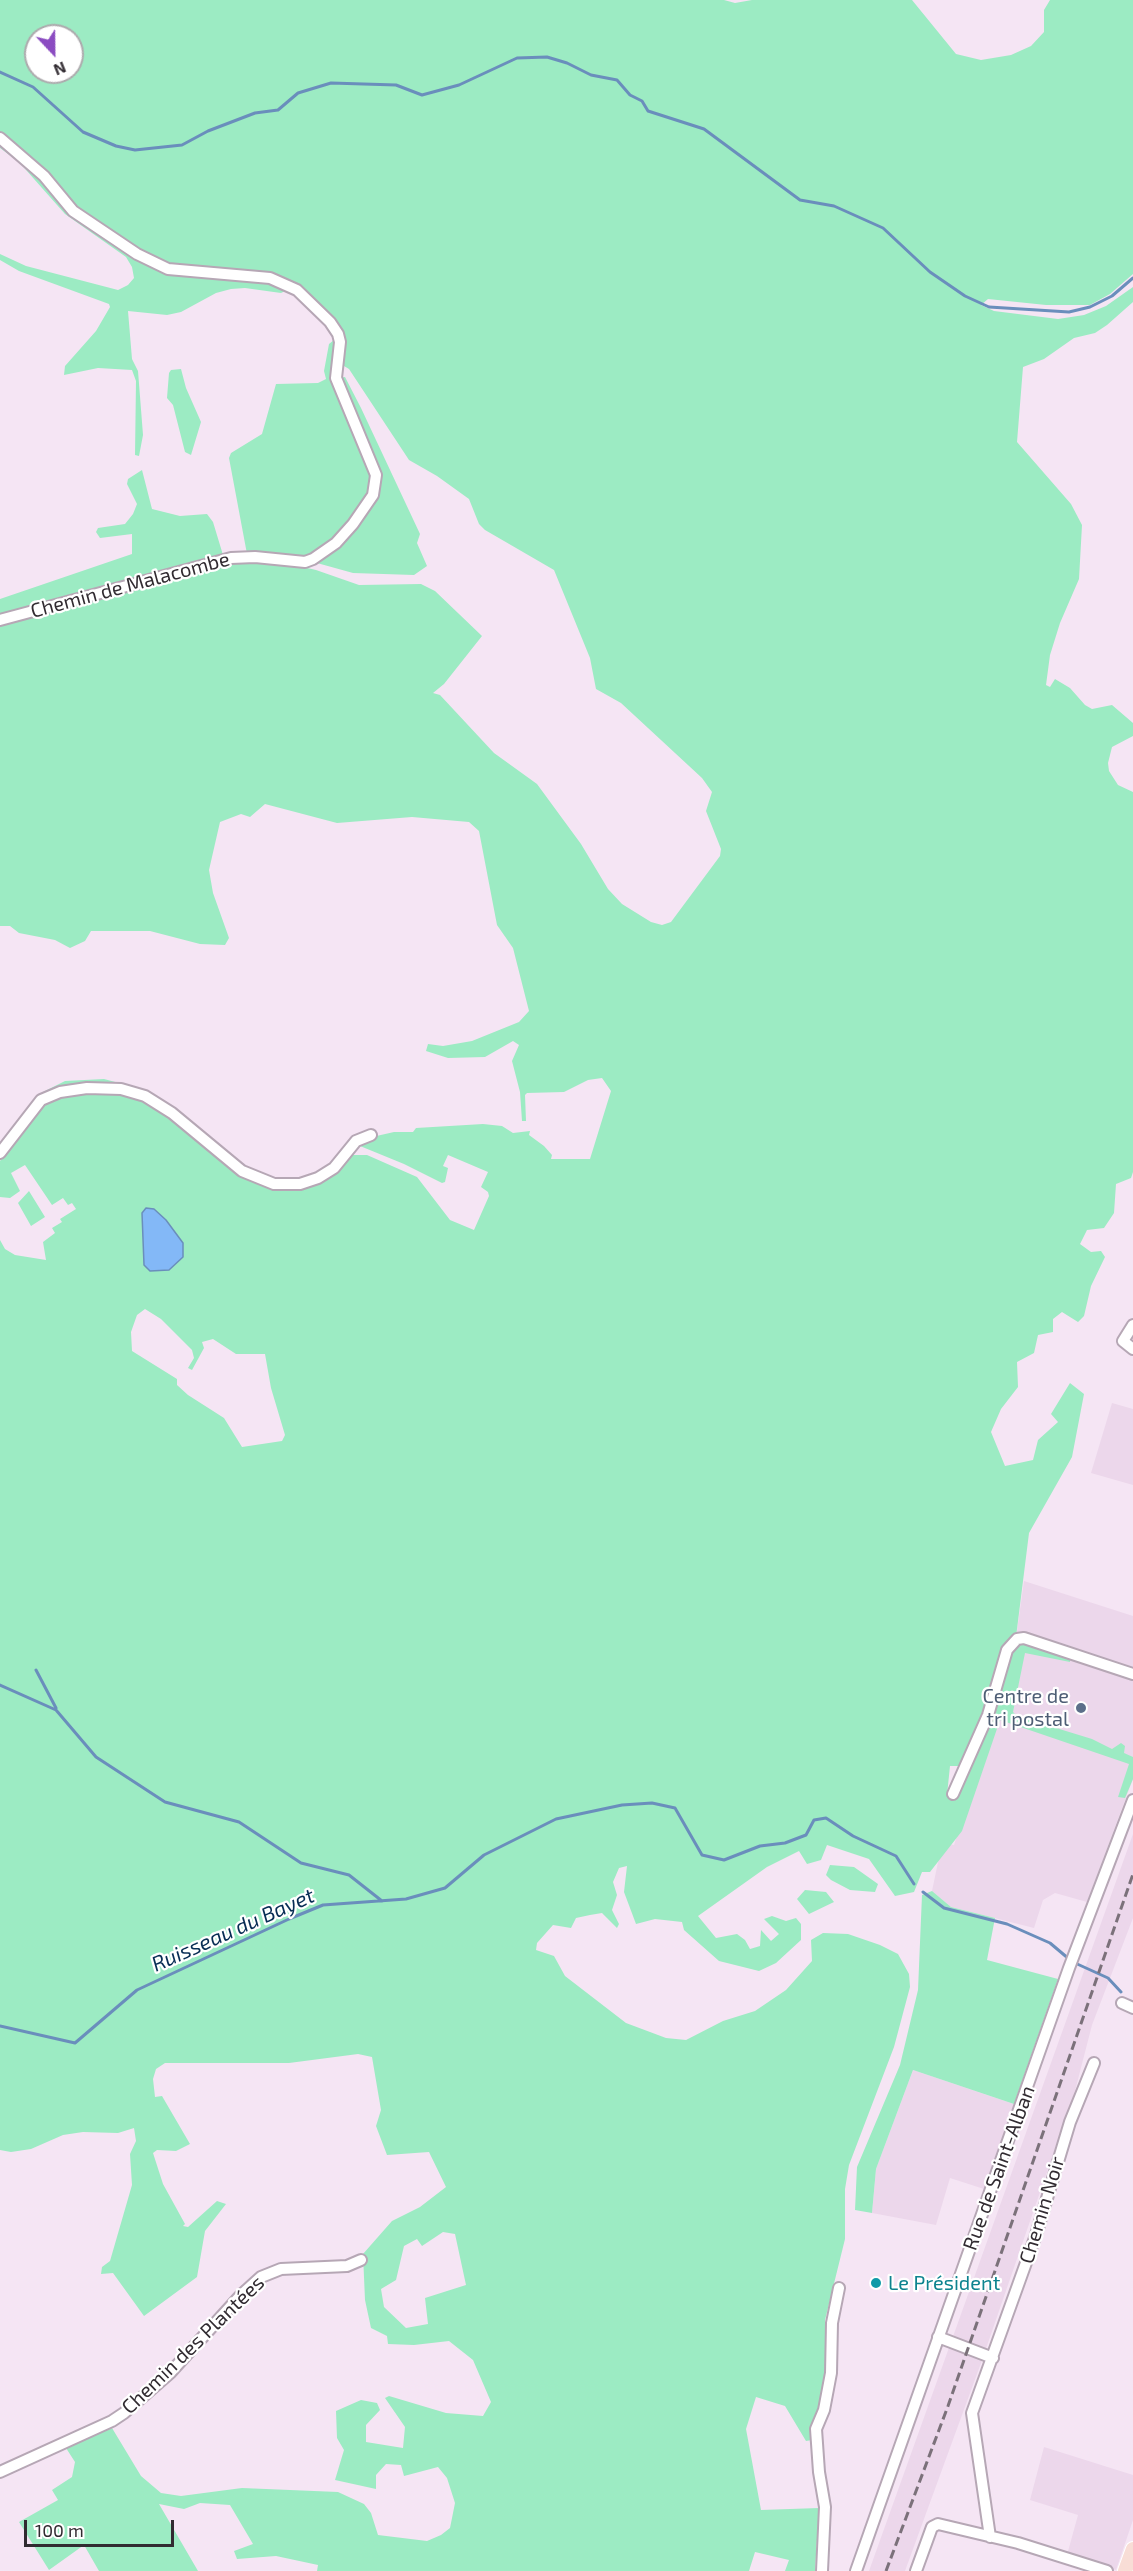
<!DOCTYPE html>
<meta charset="utf-8">
<style>
body{margin:0}
#map{position:relative;width:1133px;height:2571px;overflow:hidden;background:#f5e5f4;font-family:"Exo 2",sans-serif}
canvas{display:block}
.north{position:absolute;left:24px;top:24px;width:60px;height:60px;box-sizing:border-box;background:#fff;border:2px solid #adaaad;border-radius:50%;rotate:158deg;font-size:16px;font-weight:700;line-height:24px;text-align:center;color:#312b31}
.north::after{content:'';display:block;margin:auto;width:21px;height:27px;background:#8b4cc1;clip-path:polygon(50% 0,100% 100%,50% 72%,0 100%)}
.scale{position:absolute;left:24px;top:2520px;width:150px;height:27px;box-sizing:border-box;border:3px solid #312b31;border-top:0;padding-left:8px;font-size:18px;line-height:21px;white-space:nowrap;color:#312b31;-webkit-text-stroke:4px #fff;paint-order:stroke}
</style>
<div id="map">
<canvas width="1133" height="2571"></canvas>
<div class="north">N</div>
<div class="scale">100 m</div>
</div>
<script>
const g = document.querySelector('canvas').getContext('2d');
g.lineJoin = 'round';
function fillPath(path, color) { g.fillStyle = color; g.fill(path, 'evenodd'); }
const toPath = rows => new Path2D(rows.map(r => 'M' + r).join(''));
function stroke(path, color, width, dash) { g.strokeStyle = color; g.lineWidth = width; g.lineCap = dash ? 'butt' : 'round'; g.setLineDash(dash || []); g.stroke(path); }
function write(font, color, halo, rows, align = 'center') {
  g.font = font + ' "Exo 2",sans-serif'; g.lineWidth = 4.5; g.setLineDash([]); g.textBaseline = 'middle'; g.strokeStyle = halo; g.fillStyle = color; for (const [text, x, y, turn = 0] of rows) {
    g.save(); g.translate(x, y); g.rotate((+turn || 0) * Math.PI / 180); g.textAlign = isNaN(turn) ? turn : align; if (halo) g.strokeText(text, 0, 0); g.fillText(text, 0, 0); g.restore();
  }
}
const built = toPath([
 [1112,1403,1133,1409,1133,1485,1091,1473],
 [1024,1581,1133,1616,1133,1779,1087,1902,1055,1893,1043,1900,1034,1928,951,1907,932,1891,942,1843,954,1845,1012,1666],
 [1133,1834,1133,1918,1092,2025,1075,2091,981,2363,905,2571,869,2571],
 [913,2070,1014,2104,984,2189,950,2178,936,2225,872,2213,876,2169],
 [1044,2447,1133,2475,1133,2520,1116,2570,1067,2555,1078,2515,1030,2500]
]);
const green = toPath([
 [0,0,724,0,735,3,752,0,912,0,956,54,981,60,1011,55,1031,46,1044,32,1044,10,1050,0,1133,0,1133,274,1110,294,1090,305,1046,305,988,299,981,305,994,311,1058,319,1084,315,1106,306,1133,287,1133,302,1107,325,1095,333,1074,338,1044,359,1023,367,1017,442,1071,504,1082,525,1079,579,1060,623,1050,655,1046,685,1050,687,1055,679,1070,688,1085,705,1092,709,1112,705,1133,723,1133,736,1112,747,1108,763,1109,771,1118,785,1133,792,1133,1172,1131,1178,1116,1184,1114,1213,1104,1228,1087,1230,1080,1244,1091,1252,1101,1251,1105,1257,1091,1286,1084,1316,1078,1322,1062,1312,1053,1319,1053,1332,1038,1335,1034,1353,1017,1362,1018,1387,1001,1409,991,1432,1005,1466,1033,1460,1038,1440,1058,1422,1051,1414,1070,1383,1084,1394,1072,1457,1029,1533,1016,1637,1003,1654,985,1717,961,1766,950,1766,947,1795,954,1798,991,1716,1008,1652,1021,1642,1070,1658,1070,1662,1025,1653,1013,1712,1017,1716,1092,1739,1112,1749,1121,1743,1125,1746,1124,1753,1133,1757,1133,1779,1125,1798,1118,1797,1129,1764,1000,1720,962,1831,930,1872,922,1872,914,1892,895,1896,869,1859,827,1845,821,1860,807,1864,799,1851,767,1867,698,1916,716,1938,737,1934,745,1940,750,1949,760,1946,761,1930,771,1941,779,1934,764,1919,772,1916,786,1921,796,1918,801,1924,801,1940,776,1963,759,1971,719,1961,684,1930,682,1922,655,1919,636,1924,624,1892,627,1866,619,1868,613,1882,617,1895,612,1910,619,1924,617,1928,602,1913,590,1915,576,1918,571,1928,553,1925,537,1943,536,1950,554,1956,565,1976,626,2023,666,2038,686,2040,723,2021,755,2011,786,1990,812,1961,811,1940,823,1933,848,1934,880,1945,898,1954,909,1974,910,1987,894,2047,849,2165,845,2189,845,2239,825,2320,828,2366,812,2440,806,2441,785,2406,756,2397,746,2429,761,2510,819,2508,815,2571,785,2571,789,2560,755,2552,749,2571,317,2571,318,2565,276,2556,237,2559,234,2551,253,2544,230,2505,200,2503,184,2509,159,2504,198,2571,99,2571,84,2545,49,2570,19,2522,58,2500,52,2490,72,2477,75,2462,66,2448,112,2428,141,2476,161,2493,181,2496,242,2488,338,2492,364,2504,371,2513,378,2535,427,2541,441,2535,450,2528,455,2503,447,2478,438,2467,404,2476,401,2465,386,2464,376,2475,376,2489,335,2480,344,2450,337,2438,336,2411,361,2400,377,2403,380,2410,366,2425,366,2442,403,2448,405,2427,385,2398,389,2396,446,2413,483,2416,491,2402,473,2360,449,2341,414,2345,388,2344,387,2336,371,2328,365,2300,363,2254,392,2221,420,2207,446,2187,429,2152,387,2155,376,2126,381,2110,372,2057,358,2054,289,2063,165,2063,156,2069,153,2079,155,2097,162,2096,190,2144,176,2151,157,2150,153,2153,163,2184,185,2224,183,2226,188,2227,217,2201,226,2204,205,2231,197,2277,144,2316,113,2273,101,2274,102,2267,110,2261,132,2185,130,2154,136,2141,134,2128,118,2133,83,2132,63,2135,31,2149,11,2152,0,2150,0,1240,5,1249,15,1255,46,1260,43,1242,55,1233,52,1228,62,1222,60,1219,76,1209,72,1203,68,1205,63,1198,52,1205,25,1165,11,1173,20,1191,10,1198,0,1197,0,1161,44,1102,36,1098,43,1092,65,1081,104,1079,119,1083,118,1092,155,1104,236,1172,265,1187,290,1191,311,1187,331,1176,348,1155,367,1155,417,1177,450,1220,474,1230,489,1196,488,1192,481,1187,488,1172,448,1155,443,1166,448,1168,445,1182,442,1183,404,1164,360,1146,360,1143,372,1137,394,1132,413,1132,416,1128,483,1124,502,1126,513,1133,530,1131,529,1135,544,1146,552,1155,551,1159,590,1159,611,1091,602,1078,588,1080,564,1092,527,1093,525,1095,526,1121,522,1121,520,1092,512,1061,519,1045,513,1041,485,1057,448,1058,426,1051,428,1044,443,1046,472,1041,519,1022,529,1011,513,948,497,925,479,831,469,822,412,817,337,823,265,804,250,817,241,814,220,822,209,870,213,893,229,938,225,945,200,944,150,931,91,931,85,941,70,948,55,940,19,933,10,926,0,926,0,599,132,554,132,534,100,538,96,532,98,528,125,524,133,514,137,504,127,484,128,479,142,470,152,509,180,516,207,514,213,522,223,555,222,560,290,564,316,570,359,585,421,584,435,591,482,636,444,684,433,693,440,695,494,753,537,784,581,844,608,889,622,904,651,922,662,925,671,922,720,856,721,849,706,811,712,792,702,778,621,703,596,689,590,658,554,570,485,530,479,524,469,499,437,476,409,460,349,369,344,366,343,334,297,283,291,282,287,290,281,293,245,288,231,289,216,293,181,312,167,315,128,311,132,359,138,371,143,435,139,456,135,455,136,381,132,370,98,368,64,375,65,366,96,331,110,307,109,304,19,271,0,260,0,254,26,266,118,290,128,285,134,278,132,267,126,257,65,214,19,162,0,148,0,142,20,158,20,153,0,134],
 [36,36,72,36,72,72,36,72],
 [145,1309,161,1319,192,1350,194,1358,188,1368,192,1370,204,1348,202,1342,213,1339,236,1354,265,1354,271,1388,285,1435,282,1441,242,1447,224,1418,188,1395,177,1385,177,1379,132,1351,131,1332,137,1315],
 [443,2232,455,2234,466,2285,425,2298,428,2324,406,2328,384,2307,381,2289,396,2280,404,2246,417,2239,422,2246],
 [334,340,338,344,332,370,338,378,345,377,361,408,420,534,417,543,427,566,414,575,353,573,317,563,339,546,370,494,338,538,321,552,296,557,247,554,229,458,231,453,262,434,276,384,318,383,326,379,324,371,329,344],
 [181,369,186,388,201,422,191,455,185,452,173,405,167,398,169,373,171,370],
 [29,1191,45,1217,31,1226,18,1203],
 [830,1865,854,1867,878,1884,875,1892,850,1890,831,1880,826,1875],
 [805,1890,826,1892,834,1902,809,1914,797,1899],
 [932,1891,951,1907,995,1918,987,1960,1058,1979,1014,2104,913,2070,876,2169,872,2213,855,2210,857,2167,900,2065,918,1990,922,1895]
]);
const water = toPath([
 [146,1208,154,1209,166,1220,183,1243,183,1257,169,1270,150,1271,144,1265,142,1213,146,1208]
]);
const stream = toPath([
 [0,72,33,87,83,132,116,146,135,150,182,145,208,131,255,113,278,110,298,93,331,83,396,85,422,95,459,85,517,58,547,57,567,63,591,75,617,80,630,95,642,101,648,111,704,129,800,200,834,206,883,228,930,272,965,296,989,307,1069,312,1090,307,1112,296,1133,278],
 [36,1670,56,1708],
 [0,1685,56,1710,96,1757,165,1802,239,1822,301,1863,349,1875,382,1901],
 [923,1892,944,1908,1007,1924,1050,1943,1069,1959],
 [1075,1963,1108,1978,1121,1992],
 [0,2026,75,2043,137,1990,289,1919,323,1905,406,1899,445,1888,484,1855,556,1819,622,1805,652,1803,675,1808,702,1855,724,1860,760,1846,785,1843,806,1835,814,1820,826,1818,853,1836,896,1856,914,1884]
]);
const minor = toPath([
 [0,138,44,176,73,211,137,254,168,269,270,278,297,290,330,322,338,334,340,342,336,378,376,475,373,495,353,524,336,543,313,559,305,562,255,557,231,558,0,620],
 [0,1153,41,1100,60,1092,87,1088,121,1089,145,1096,172,1113,242,1171,274,1184,300,1184,318,1178,334,1168,356,1141,371,1135],
 [1133,1325,1123,1341,1133,1349],
 [953,1794,988,1715,1007,1650,1017,1639,1024,1638,1133,1674],
 [1122,2003,1133,2008],
 [938,2337,993,2358],
 [0,2472,112,2421,124,2413,170,2373,240,2296,261,2277,281,2269,347,2266,361,2260],
 [990,2537,972,2413,1036,2235,1070,2122,1094,2063],
 [822,2571,825,2507,819,2472,816,2429,824,2410,831,2373,832,2323,839,2288],
 [856,2571,1069,1968,1133,1800],
 [916,2571,932,2527,938,2524,1018,2543,1107,2571]
]);
const major = toPath([
 [1125,2571,1133,2549]
]);
const rail = toPath([
 [886,2571,948,2406,1133,1874]
]);
const markers = [
 [1081,1708,6,"#5c6f8a"],
 [876,2283,6,"#0f9aa8"]
];
const streetNames = [
 ["Chemin de Malacombe",130,585,-15],
 ["Rue de Saint-Alban",999,2168,-70],
 ["Chemin Noir",1042,2210,-73],
 ["Chemin des Plantées",193,2345,-44]
];
const serviceNames = [
 ["Centre de",1069,1696],
 ["tri postal",1069,1719]
];
const cultureNames = [
 ["Le Président",888,2283]
];
const waterNames = [
 ["Ruisseau du Bayet",233,1930,-24]
];
fillPath(built, '#ecd7eb');
fillPath(green, '#9cebc3');
fillPath(water, '#83b8f7');
stroke(water, '#6a8ebc', 1.5);
stroke(stream, '#6a8ebc', 3);
stroke(minor, '#b6a7b5', 14);
stroke(major, '#fff', 16);
stroke(minor, '#fff', 10);
stroke(major, '#f8ddd6', 14);
stroke(rail, '#7b717a', 3, [9, 4.5]);
for (const [x, y, r, color] of markers) { const dot = new Path2D(); dot.arc(x, y, r, 0, 2 * Math.PI); g.fillStyle = color; g.fill(dot); stroke(dot, '#fff', 2); }
write('20px', '#312b31', '#fff', streetNames);
write('20px', '#4e5e75', '#fff', serviceNames, 'right');
write('20px', '#0d838f', '#fff', cultureNames, 'left');
write('italic 21px', '#072d54', '#fff', waterNames);
</script>
